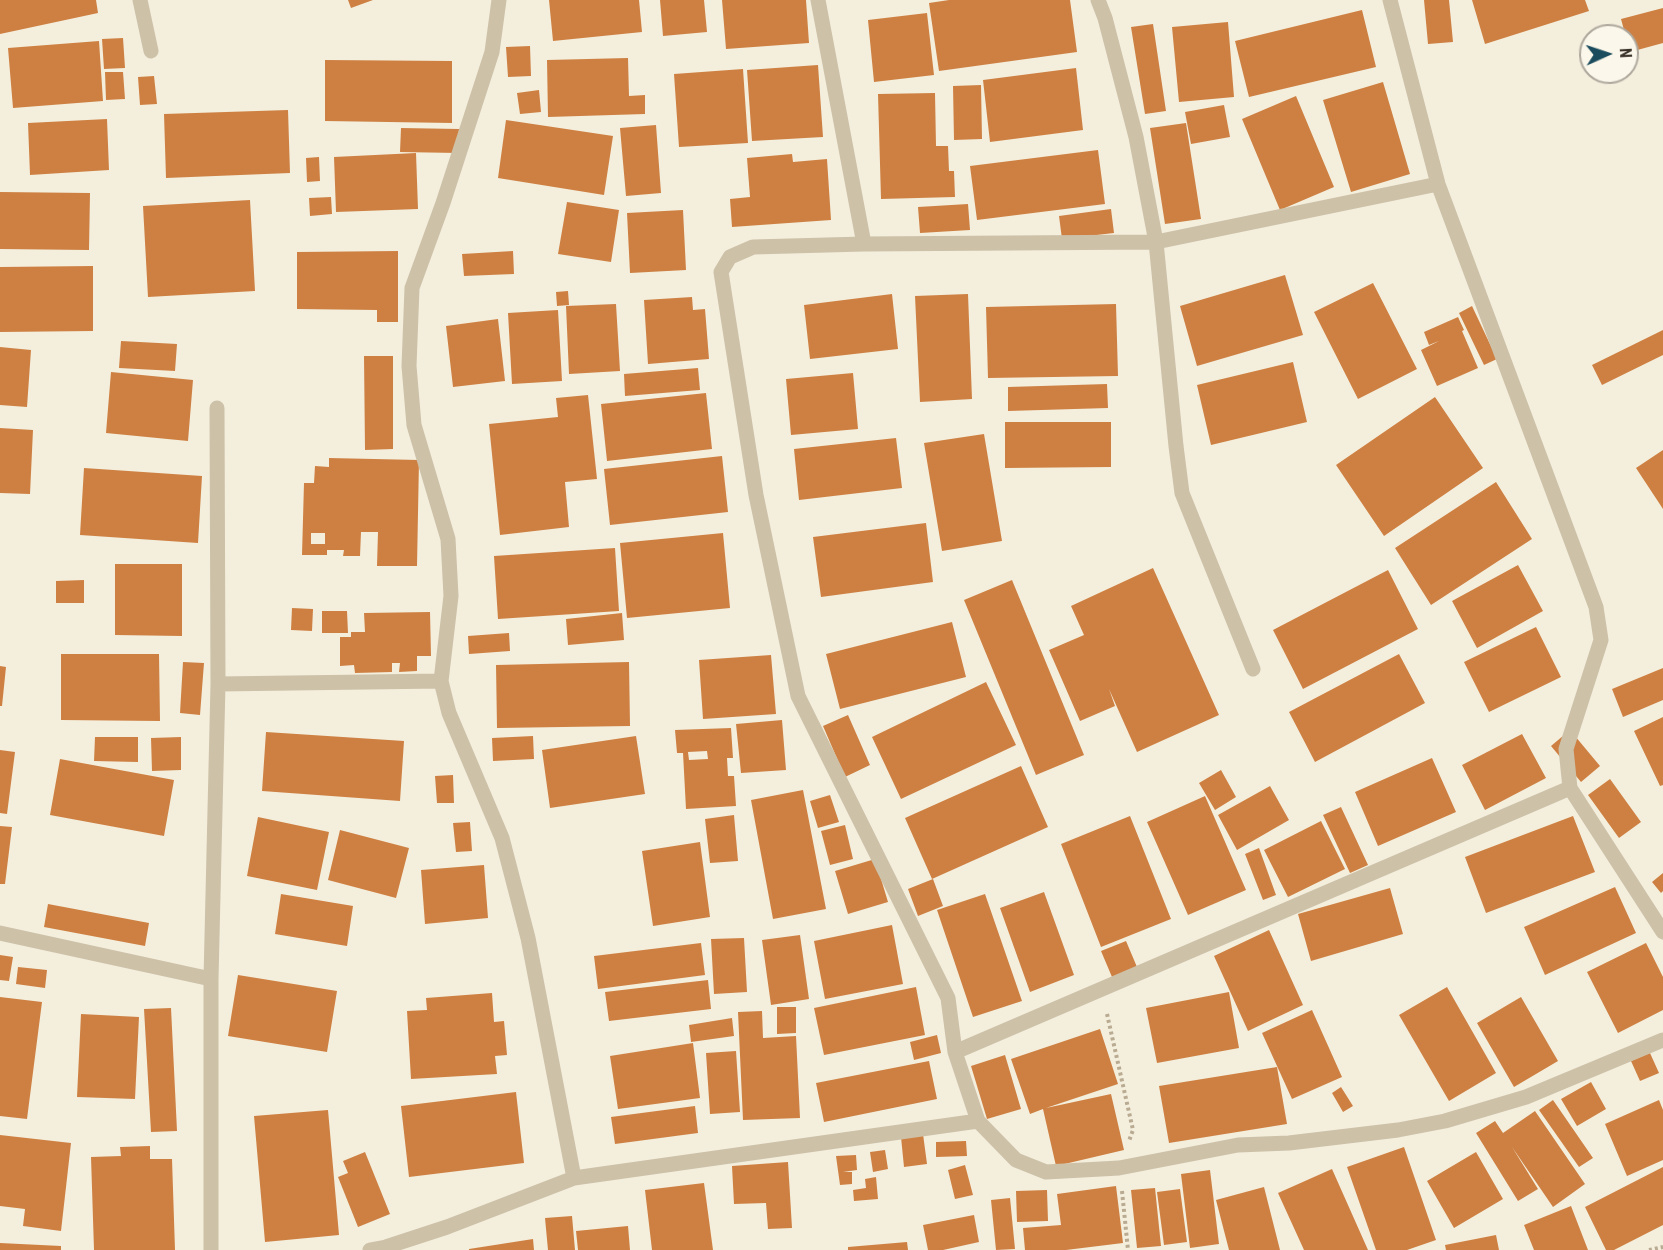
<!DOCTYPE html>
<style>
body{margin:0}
#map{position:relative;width:1663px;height:1250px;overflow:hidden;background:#f4eedd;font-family:"Roboto Condensed",sans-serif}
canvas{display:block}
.north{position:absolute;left:1579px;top:24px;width:60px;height:60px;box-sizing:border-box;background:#fbf7ea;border:2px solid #aea89d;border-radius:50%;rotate:87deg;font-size:16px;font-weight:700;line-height:24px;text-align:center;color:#3a3229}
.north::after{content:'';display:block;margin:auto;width:21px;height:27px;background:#1b4c5e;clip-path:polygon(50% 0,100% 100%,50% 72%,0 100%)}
</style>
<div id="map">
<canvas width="1663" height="1250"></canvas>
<div class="north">N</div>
</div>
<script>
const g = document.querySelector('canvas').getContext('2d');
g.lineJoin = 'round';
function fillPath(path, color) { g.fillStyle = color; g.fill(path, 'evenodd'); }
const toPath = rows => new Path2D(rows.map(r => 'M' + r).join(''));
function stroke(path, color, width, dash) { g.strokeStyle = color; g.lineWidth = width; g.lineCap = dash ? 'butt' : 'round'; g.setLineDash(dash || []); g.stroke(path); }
const building = toPath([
 [0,0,96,0,98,13,0,34],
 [348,0,373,0,351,8],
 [549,0,639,0,642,32,553,41],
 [660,0,704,0,707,32,663,36],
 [722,0,806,0,809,43,726,49],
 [949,0,1070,0,1077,52,939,71,929,3],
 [1424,0,1449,0,1453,42,1428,44],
 [1472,0,1585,0,1589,11,1485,44],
 [1663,8,1663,43,1630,52,1621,19],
 [1362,10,1376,67,1249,97,1235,41],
 [927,13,934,75,874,82,868,20],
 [1228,22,1234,97,1179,102,1172,27],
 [1153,24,1166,111,1145,114,1131,27],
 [123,38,125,68,104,69,102,39],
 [99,41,103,101,13,108,8,48],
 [530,46,531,76,508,77,506,47],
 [628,58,629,96,645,95,645,114,548,117,547,60],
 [325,60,452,61,452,123,325,121],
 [818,65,823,137,752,141,747,70],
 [1076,68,1083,130,990,142,983,80],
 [743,69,748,143,679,147,674,74],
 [105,72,123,72,125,99,106,100],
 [154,76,157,104,140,105,138,77],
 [1383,82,1410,174,1351,192,1323,100],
 [981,85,982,139,954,140,953,86],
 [539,90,541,112,520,114,517,93],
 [935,93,936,146,948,146,949,171,954,171,955,197,881,199,878,94],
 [1296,96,1334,187,1280,210,1242,119],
 [1224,105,1230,137,1191,144,1185,112],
 [288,110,290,173,166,178,164,114],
 [107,119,109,170,30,175,28,123],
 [506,120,613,136,604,195,498,178],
 [1186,123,1201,219,1165,224,1150,128],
 [656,125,661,193,626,196,620,128],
 [401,128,459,129,458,153,400,152],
 [1098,150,1105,204,977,220,970,166],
 [416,153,418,209,336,212,334,157],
 [792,154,793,162,827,159,831,220,732,227,730,199,750,197,747,158],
 [319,157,320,181,307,182,306,158],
 [0,192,90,193,89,250,0,249],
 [331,197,332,214,310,216,309,198],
 [250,200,255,291,148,297,143,206],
 [567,202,619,210,611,262,558,254],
 [968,204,970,230,920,233,918,207],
 [1111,209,1114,233,1062,239,1059,216],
 [683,210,686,270,630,273,627,213],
 [398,251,398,322,377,322,377,310,297,309,297,252],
 [513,251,514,274,464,276,462,254],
 [93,266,93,331,0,332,0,267],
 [1285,275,1303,335,1197,366,1180,306],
 [1373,283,1417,369,1358,399,1314,312],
 [568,291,569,305,557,306,556,292],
 [892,294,898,349,810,359,804,305],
 [968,294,972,399,920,402,915,296],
 [692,297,693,310,705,309,709,359,648,364,644,300],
 [616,304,620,371,569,374,566,306],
 [1116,304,1118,376,988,378,986,307],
 [1472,306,1497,359,1484,365,1459,313],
 [558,310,562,381,512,384,508,313],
 [1458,317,1464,330,1462,331,1478,368,1437,386,1421,350,1439,341,1429,345,1424,332],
 [498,319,505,381,453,387,446,326],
 [1663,330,1663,355,1602,385,1592,365],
 [121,341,177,344,175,371,119,368],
 [0,347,31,350,27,407,0,405],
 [364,356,393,356,393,449,365,450],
 [1293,362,1307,422,1211,445,1197,385],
 [698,368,700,390,625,396,624,374],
 [111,372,193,380,188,441,106,433],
 [853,373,858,429,791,435,786,379],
 [1107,384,1108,408,1008,411,1008,387],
 [706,393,712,449,607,461,601,404],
 [588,395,597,479,565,482,569,527,500,535,489,424,558,417,556,398],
 [1435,397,1483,468,1384,536,1336,465],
 [1005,422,1111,422,1111,467,1005,468],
 [0,428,33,430,30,494,0,493],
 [984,434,1002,541,942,551,924,443],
 [896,438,902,488,799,500,794,449],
 [1663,450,1663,509,1636,468],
 [722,456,728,512,610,525,604,469],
 [329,458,419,460,417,566,377,566,378,532,361,532,360,556,343,556,344,550,327,550,327,555,302,555,304,483,314,483,315,466,329,467],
 [311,533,325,533,325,544,311,544],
 [84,468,202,476,198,543,80,535],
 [1496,482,1532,539,1431,605,1395,548],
 [926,523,933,582,821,597,813,537],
 [723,533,730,608,627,618,620,543],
 [615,548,619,611,498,619,494,556],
 [115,564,182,564,182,636,115,635],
 [1518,565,1543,611,1477,648,1452,601],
 [1153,568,1219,715,1137,752,1109,689,1115,706,1080,721,1049,650,1084,635,1071,606],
 [1388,570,1418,629,1303,689,1273,630],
 [84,580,84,603,56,603,56,581],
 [1012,580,1084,755,1036,775,964,600],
 [292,608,313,609,312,631,291,630],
 [322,611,347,611,348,633,322,633],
 [430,612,431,656,417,656,417,671,399,672,400,663,392,663,392,672,355,673,354,665,340,666,340,637,351,637,351,632,365,632,364,613],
 [622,613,624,640,568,645,566,619],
 [952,622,966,677,840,709,826,654],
 [1536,627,1561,677,1489,712,1464,662],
 [509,633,510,651,469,654,468,636],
 [61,654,159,654,160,721,61,720],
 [1399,654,1425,703,1315,762,1289,712],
 [771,655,776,714,703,719,699,660],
 [183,662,204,663,200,715,180,713],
 [629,662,630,726,497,728,496,665],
 [0,666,6,667,2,706,0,706],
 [1663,668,1663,700,1623,717,1612,689],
 [986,682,1016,745,901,799,872,737],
 [848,715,870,765,845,777,823,726],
 [1663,717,1663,785,1660,786,1634,731],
 [782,720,786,770,741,773,736,724],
 [731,728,733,758,727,758,728,776,734,776,736,806,686,809,683,753,677,753,675,730],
 [707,751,708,759,689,760,688,752],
 [1570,730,1600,766,1581,782,1551,746],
 [266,732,404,741,400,801,262,791],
 [1522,734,1546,778,1485,810,1462,765],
 [533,736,534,759,493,761,492,738],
 [636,736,645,794,550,808,542,750],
 [95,737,138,737,138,762,94,761],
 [181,737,181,770,152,771,151,738],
 [0,750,15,752,7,814,0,813],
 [1432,758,1456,812,1378,846,1355,792],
 [60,759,174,780,164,836,50,815],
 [1021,766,1048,827,932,879,905,818],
 [1221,770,1236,797,1215,810,1199,783],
 [453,775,454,803,437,803,435,776],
 [1610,779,1641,822,1619,838,1588,795],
 [1270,786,1289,820,1237,850,1218,815],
 [803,790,826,909,773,919,751,800],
 [830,795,839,822,818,828,810,801],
 [1205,796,1246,890,1188,915,1147,822],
 [1341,807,1368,865,1350,873,1323,815],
 [734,815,738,861,710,863,705,819],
 [1130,816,1171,919,1101,947,1061,844],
 [1573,816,1595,872,1486,913,1465,857],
 [258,817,329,832,317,890,247,876],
 [1321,821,1345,869,1288,897,1264,850],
 [470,822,472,851,456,852,453,823],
 [845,825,853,859,830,865,821,831],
 [0,826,12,827,5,884,0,884],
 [340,830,409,848,396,898,328,880],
 [700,842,710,917,653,926,642,851],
 [1259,848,1276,895,1263,900,1245,854],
 [875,859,888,902,848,914,835,871],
 [484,865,488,918,425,924,421,870],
 [1663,873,1663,891,1661,893,1652,882],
 [933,879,943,906,918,916,908,889],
 [1615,887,1636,933,1545,975,1524,927],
 [1390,888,1403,934,1311,961,1298,914],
 [1044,892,1074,975,1030,992,1000,908],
 [281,894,353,906,347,946,275,934],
 [985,894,1022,1001,973,1017,937,910],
 [48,904,149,923,145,946,44,927],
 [892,925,903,984,825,999,814,941],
 [1269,930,1303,1005,1248,1031,1214,956],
 [800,935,809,999,771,1005,762,940],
 [744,938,747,992,714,994,711,939],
 [1126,941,1137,967,1112,977,1101,951],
 [701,943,705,975,598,989,594,956],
 [1646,943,1663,977,1663,1010,1618,1033,1587,972],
 [0,955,13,957,9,981,0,980],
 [18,967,47,970,45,988,16,984],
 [238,975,337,991,327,1052,228,1036],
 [708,980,711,1009,609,1021,605,992],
 [916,987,925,1035,824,1055,814,1008],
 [1447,987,1496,1073,1449,1101,1399,1015],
 [1229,992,1239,1048,1157,1063,1146,1008],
 [492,993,494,1022,504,1021,507,1055,495,1056,497,1074,411,1079,407,1011,427,1010,426,998],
 [0,997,42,1002,27,1119,0,1116],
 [1521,997,1558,1061,1514,1087,1477,1023],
 [777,1007,796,1007,796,1033,777,1034],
 [171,1008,177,1131,151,1132,144,1009],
 [1312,1010,1342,1077,1292,1099,1262,1033],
 [762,1011,763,1038,796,1036,800,1118,743,1120,738,1012],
 [81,1014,139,1017,135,1099,77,1097],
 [732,1018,734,1036,691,1042,689,1025],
 [1100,1029,1118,1084,1046,1108,1111,1094,1124,1150,1056,1166,1043,1109,1030,1114,1011,1059],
 [937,1035,941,1053,914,1060,910,1042],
 [693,1043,700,1098,618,1109,610,1056],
 [736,1051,740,1112,710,1114,706,1053],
 [1650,1053,1659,1073,1640,1081,1631,1061],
 [1005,1055,1021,1109,987,1119,971,1066],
 [929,1061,937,1099,824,1122,816,1083],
 [1277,1067,1287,1124,1169,1143,1159,1086],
 [1591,1082,1606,1109,1577,1126,1561,1099],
 [1341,1087,1353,1106,1343,1112,1332,1093],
 [516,1092,524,1163,409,1177,401,1106],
 [1553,1100,1593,1158,1579,1167,1539,1110],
 [1659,1100,1663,1110,1663,1160,1627,1176,1605,1124],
 [695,1106,698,1133,615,1144,611,1117],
 [328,1110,339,1235,265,1242,254,1116],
 [1535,1111,1585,1184,1553,1207,1512,1147,1538,1189,1518,1201,1476,1133,1495,1121,1503,1133],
 [923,1134,927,1164,904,1167,901,1137],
 [0,1135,71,1143,61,1231,23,1226,25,1209,0,1206],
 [966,1141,967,1156,936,1157,936,1142],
 [150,1146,150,1159,172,1159,175,1250,94,1250,91,1157,121,1156,120,1147],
 [1404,1147,1436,1240,1407,1250,1376,1250,1347,1167],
 [885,1150,888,1169,873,1172,870,1152],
 [365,1152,390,1214,358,1227,338,1177,348,1173,343,1161],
 [1476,1152,1503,1199,1454,1228,1427,1181],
 [856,1155,857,1170,843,1172,852,1172,852,1184,840,1185,836,1156],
 [788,1162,792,1228,768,1229,766,1203,734,1204,732,1166],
 [965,1165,973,1195,955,1199,948,1170],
 [1663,1167,1663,1225,1614,1250,1606,1250,1585,1207],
 [1332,1169,1368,1250,1304,1250,1278,1193],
 [1210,1170,1219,1244,1190,1248,1181,1174],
 [876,1177,878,1199,854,1201,853,1190,866,1188,865,1179],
 [704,1183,713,1250,652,1250,645,1190],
 [1116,1186,1123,1243,1066,1250,1025,1250,1023,1228,1061,1225,1057,1194],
 [1264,1187,1280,1250,1229,1250,1216,1200],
 [1155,1188,1161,1246,1137,1248,1131,1190],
 [1180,1189,1187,1242,1164,1245,1157,1192],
 [1047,1190,1048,1221,1017,1222,1016,1191],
 [1010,1198,1015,1249,996,1250,991,1200],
 [1571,1206,1588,1250,1534,1250,1524,1225],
 [974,1215,979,1242,943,1250,928,1250,923,1225],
 [572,1216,575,1250,548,1250,545,1218],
 [628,1226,630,1250,578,1250,576,1231],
 [1496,1235,1499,1250,1446,1250,1445,1245],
 [533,1239,534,1250,469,1250,469,1249],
 [907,1242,908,1250,848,1250,848,1247],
 [0,1243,61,1246,61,1250,0,1250]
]);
const path = toPath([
 [1107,1014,1133,1130,1129,1141],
 [1122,1191,1128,1250],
 [1649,1250,1663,1247]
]);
const minor = toPath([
 [140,0,151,51],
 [499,0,492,52,443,203,412,288,409,366,414,425,448,539,451,596,441,681,449,713,502,838,528,938,574,1178],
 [818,0,864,244],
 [1098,0,1105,18,1136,137,1156,242,1176,446,1182,493,1253,669],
 [1390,0,1438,184,1596,607,1601,640,1566,749,1570,788,1663,932],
 [1438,184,1156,242,864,244,753,247,730,257,721,272,756,495,798,696,948,998,955,1052,978,1121,1016,1160,1046,1172,1119,1168,1238,1145,1289,1143,1398,1130,1445,1121,1526,1097,1663,1040],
 [218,684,441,681],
 [0,933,211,979],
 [955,1052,1570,788],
 [211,1250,211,979,218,684,217,408],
 [370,1250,386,1247,447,1227,574,1178,978,1121]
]);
fillPath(building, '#ce8042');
stroke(path, '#b9ab92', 4, [3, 3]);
stroke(minor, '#cdc1a8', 15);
</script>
